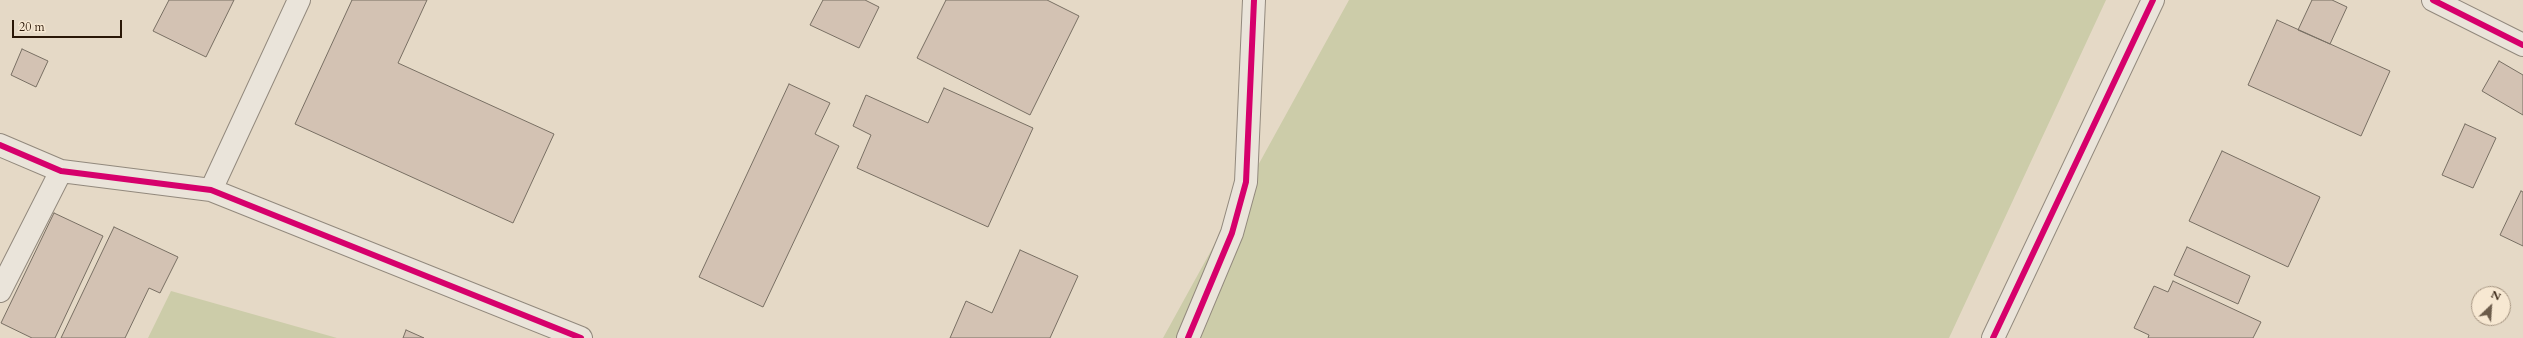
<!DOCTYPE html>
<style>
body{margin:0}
#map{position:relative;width:2523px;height:338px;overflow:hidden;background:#e5d9c6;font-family:Cardo,serif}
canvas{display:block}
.north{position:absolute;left:2471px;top:286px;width:40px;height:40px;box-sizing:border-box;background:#f7e8d2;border:1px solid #a59481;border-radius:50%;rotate:25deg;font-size:11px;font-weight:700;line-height:16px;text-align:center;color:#2a1707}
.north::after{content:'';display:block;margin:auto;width:14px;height:18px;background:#6b5b4a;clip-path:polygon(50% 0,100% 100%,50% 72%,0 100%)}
.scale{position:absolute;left:12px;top:20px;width:110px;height:18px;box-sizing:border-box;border:2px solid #2a1707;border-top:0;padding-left:5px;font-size:12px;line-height:14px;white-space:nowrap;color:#2a1707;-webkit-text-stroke:3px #f7e8d2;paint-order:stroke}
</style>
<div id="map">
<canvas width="2523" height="338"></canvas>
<div class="north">N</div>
<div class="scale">20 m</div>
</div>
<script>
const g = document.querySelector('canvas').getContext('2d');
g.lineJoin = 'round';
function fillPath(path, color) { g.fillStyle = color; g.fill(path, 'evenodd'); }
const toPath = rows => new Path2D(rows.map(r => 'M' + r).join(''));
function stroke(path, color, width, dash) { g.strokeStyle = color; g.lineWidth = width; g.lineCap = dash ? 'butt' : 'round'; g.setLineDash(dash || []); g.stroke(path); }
const green = toPath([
 [1349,0,2106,0,1949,338,1163,338],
 [171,291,337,338,148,338]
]);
const building = toPath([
 [169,0,234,0,206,57,153,31,169,0],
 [352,0,427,0,398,63,554,134,513,223,295,124,352,0],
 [823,0,865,0,879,7,859,48,810,25,823,0],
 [946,0,1047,0,1079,16,1030,115,917,58,946,0],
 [2312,0,2332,0,2347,7,2330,44,2298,30,2312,0],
 [2277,20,2390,71,2361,136,2248,85,2277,20],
 [22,49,48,61,36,87,11,75,22,49],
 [2499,61,2523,75,2523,115,2482,91,2499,61],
 [789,84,830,103,815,134,839,146,763,307,699,277,789,84],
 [944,88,1033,128,988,227,857,168,871,135,853,126,866,95,928,123,944,88],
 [2465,124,2496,138,2473,188,2442,175,2465,124],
 [2222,151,2320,197,2288,267,2189,221,2222,151],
 [2521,191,2523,192,2523,246,2500,235,2521,191],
 [54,213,103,236,55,338,32,338,1,323,54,213],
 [114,227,178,257,160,293,149,288,125,338,61,338,114,227],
 [2187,247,2250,276,2238,304,2174,275,2187,247],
 [1020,250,1078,276,1050,338,950,338,966,301,992,313,1020,250],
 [2173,281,2261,322,2253,338,2148,338,2149,335,2134,328,2154,286,2168,292,2173,281],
 [406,330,424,338,403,338,406,330]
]);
const minor = toPath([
 [2433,0,2523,45],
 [0,145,61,171,211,190,581,338],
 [211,190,299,0],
 [0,291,61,171],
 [1188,338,1232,233,1246,182,1254,0],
 [1993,338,2153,0]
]);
const cycleway = toPath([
 [2433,0,2523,45],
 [0,145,61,171,211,190,581,338],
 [1188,338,1232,233,1246,182,1254,0],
 [1993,338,2153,0]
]);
fillPath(green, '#cccca9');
fillPath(building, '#d3c2b3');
stroke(building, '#786f63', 1);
stroke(minor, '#92897d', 24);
stroke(minor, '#eae4da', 22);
stroke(cycleway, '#d6006c', 6);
</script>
